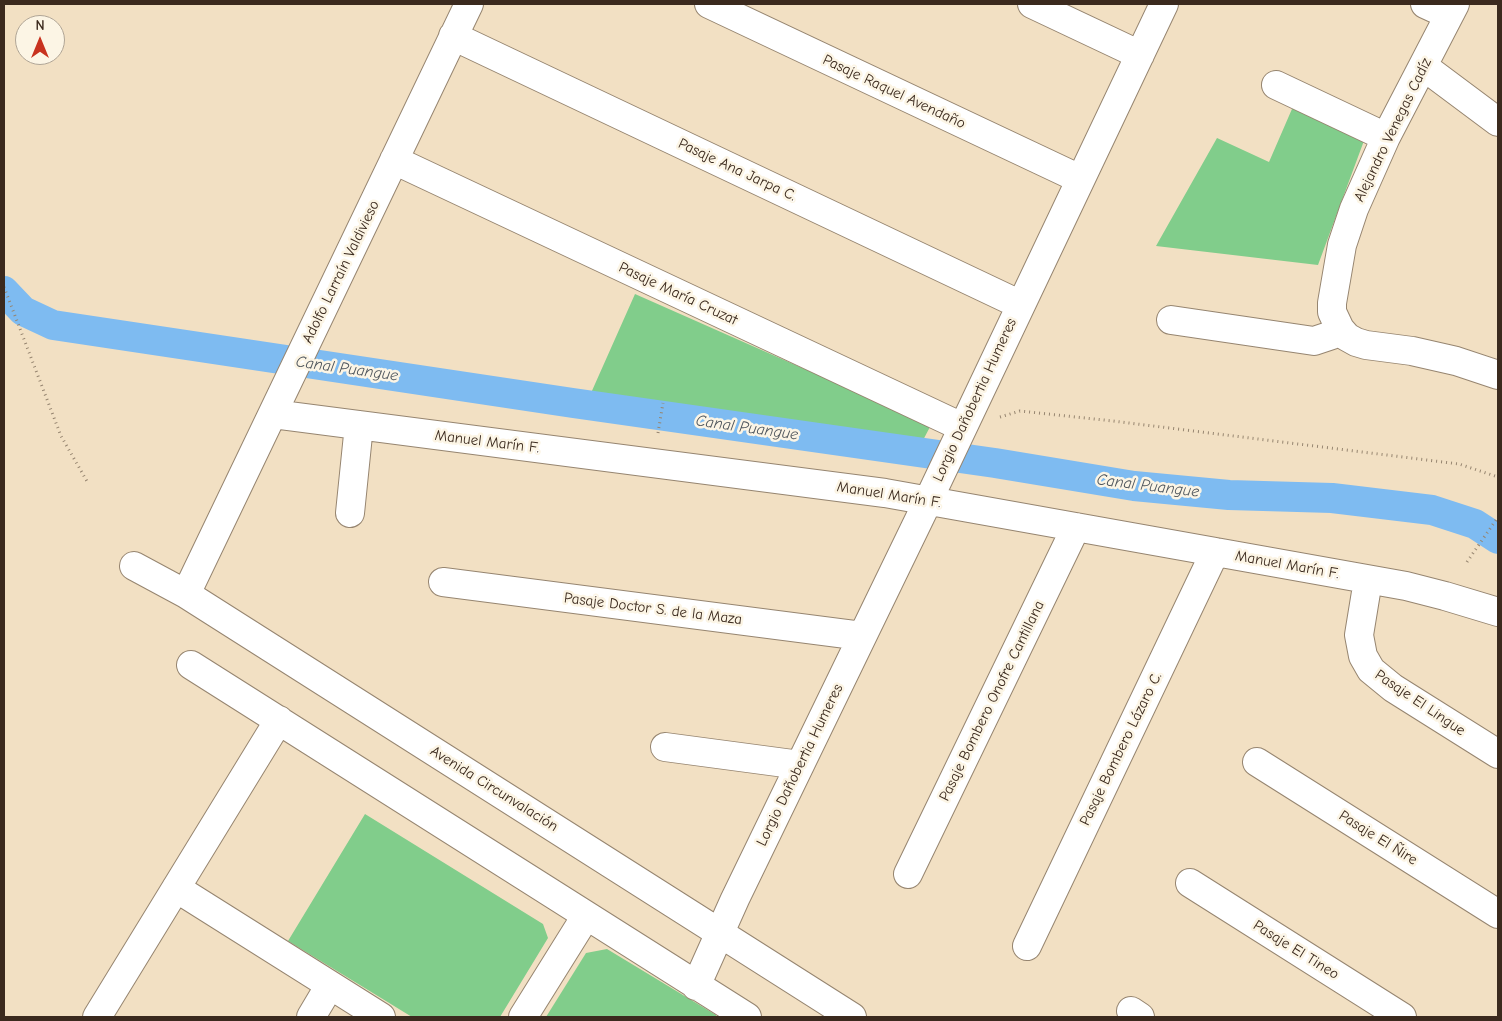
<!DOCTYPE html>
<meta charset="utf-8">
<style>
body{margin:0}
#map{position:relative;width:1502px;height:1021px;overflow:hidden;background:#f2e0c3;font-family:"Comic Neue",sans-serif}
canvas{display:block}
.frame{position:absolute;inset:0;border:5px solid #3b2a1e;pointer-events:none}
.north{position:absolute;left:15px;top:15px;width:50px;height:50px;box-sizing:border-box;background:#fcf5e5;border:1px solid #afa495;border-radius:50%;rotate:0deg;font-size:14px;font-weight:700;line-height:20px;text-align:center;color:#3b2a1e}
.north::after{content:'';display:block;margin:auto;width:18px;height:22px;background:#c8321e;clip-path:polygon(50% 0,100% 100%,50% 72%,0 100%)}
</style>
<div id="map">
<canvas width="1502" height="1021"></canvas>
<div class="frame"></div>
<div class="north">N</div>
</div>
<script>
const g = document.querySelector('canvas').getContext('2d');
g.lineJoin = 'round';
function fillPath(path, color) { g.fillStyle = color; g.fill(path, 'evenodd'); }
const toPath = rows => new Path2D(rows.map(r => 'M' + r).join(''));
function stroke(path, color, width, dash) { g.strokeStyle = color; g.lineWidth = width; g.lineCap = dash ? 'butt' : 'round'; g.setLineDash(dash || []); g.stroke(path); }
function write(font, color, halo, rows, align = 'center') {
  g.font = font + ' "Comic Neue",sans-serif'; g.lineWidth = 5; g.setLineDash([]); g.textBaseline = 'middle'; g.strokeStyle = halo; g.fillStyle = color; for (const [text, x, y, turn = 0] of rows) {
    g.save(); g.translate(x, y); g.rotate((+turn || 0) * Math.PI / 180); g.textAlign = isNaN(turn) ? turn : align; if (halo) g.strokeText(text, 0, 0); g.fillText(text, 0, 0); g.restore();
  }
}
const green = toPath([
 [1295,102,1365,138,1318,265,1156,246,1217,138,1269,162],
 [635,294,931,425,921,444,591,393],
 [365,814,543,924,548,938,500,1017,412,1017,288,941],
 [607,949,716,1015,716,1017,546,1017,586,953]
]);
const canal = toPath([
 [4,291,23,311,53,325,573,403,995,463,1134,486,1229,495,1332,498,1432,510,1475,524,1498,539]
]);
const path = toPath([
 [4,287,61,436,88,483],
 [1000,417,1020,411,1113,421,1459,464,1498,477],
 [658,433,663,403],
 [1467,562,1498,517]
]);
const street = toPath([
 [709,4,1080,179],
 [1032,4,1140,55],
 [1425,4,1449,15],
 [1455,4,1386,137,1354,209,1342,245,1332,303,1332,312,1340,329,1347,337,1356,342,1366,345,1412,351,1456,361,1498,375],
 [453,36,1021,305],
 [1423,66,1498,122],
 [1276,85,1386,137],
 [394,160,962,427],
 [1171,320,1314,341,1332,335,1340,329],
 [273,414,885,493,1406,586,1445,596,1498,612],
 [350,513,359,425],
 [134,566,186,594,852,1017],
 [1368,580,1359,635,1363,656,1371,670,1393,688,1498,754],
 [443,582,862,636],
 [186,594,469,4],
 [191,665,747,1017],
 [665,747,800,765],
 [1257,762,1498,914],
 [908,874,1076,527],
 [1190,883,1402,1017],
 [176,888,381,1017],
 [1027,946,1215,552],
 [696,986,735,899,928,501,1164,4],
 [1131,1011,1140,1017],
 [97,1017,279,720],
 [311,1017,330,985],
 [523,1017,586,916]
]);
const streetNames = [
 ["Pasaje Raquel Avendaño",894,92,25],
 ["Alejandro Venegas Cadíz",1393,130,-64],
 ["Pasaje Ana Jarpa C.",737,170,25],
 ["Adolfo Larraín Valdivieso",341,272,-64],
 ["Pasaje María Cruzat",678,294,25],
 ["Lorgio Dañobertia Humeres",975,400,-65],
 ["Manuel Marín F.",487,442,7],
 ["Manuel Marín F.",889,495,9],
 ["Manuel Marín F.",1287,565,10],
 ["Pasaje Doctor S. de la Maza",653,609,7],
 ["Pasaje Bombero Onofre Cantillana",992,701,-64],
 ["Pasaje El Lingue",1420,703,34],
 ["Pasaje Bombero Lázaro C.",1121,749,-64],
 ["Lorgio Dañobertia Humeres",800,765,-64],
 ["Avenida Circunvalación",494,789,32],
 ["Pasaje El Ñire",1378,838,32],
 ["Pasaje El Tineo",1296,950,32]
];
const waterNames = [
 ["Canal Puangue",347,369,8],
 ["Canal Puangue",747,428,8],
 ["Canal Puangue",1148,486,7]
];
fillPath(green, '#81cd8b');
stroke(canal, '#7ebbf1', 30);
stroke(street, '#968570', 30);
stroke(path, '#968570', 3, [1, 4]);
stroke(street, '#fff', 28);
write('15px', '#3b2a1e', '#fcf5e5', streetNames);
write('italic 16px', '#4f565d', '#fcf5e5', waterNames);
</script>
